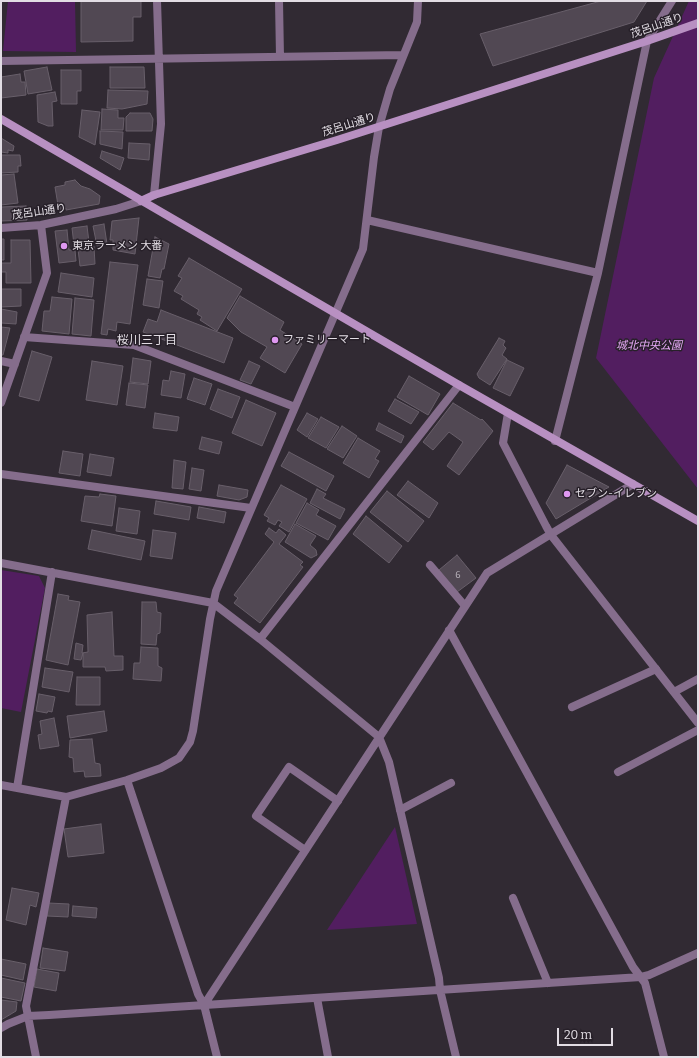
<!DOCTYPE html>
<meta charset="utf-8">
<style>
body{margin:0}
#map{position:relative;width:699px;height:1058px;overflow:hidden;background:#312a33;font-family:Bitter,serif}
canvas{display:block}
.frame{position:absolute;inset:0;border:2px solid #e2dde4;pointer-events:none}
.scale{position:absolute;left:557px;top:1028px;width:56px;height:18px;box-sizing:border-box;border:2px solid #e2dde4;border-top:0;padding-left:5px;font-size:12px;line-height:14px;white-space:nowrap;color:#e2dde4;-webkit-text-stroke:3px #272029;paint-order:stroke}
</style>
<div id="map">
<canvas width="699" height="1058"></canvas>
<div class="frame"></div>
<div class="scale">20 m</div>
</div>
<script>
const g = document.querySelector('canvas').getContext('2d');
g.lineJoin = 'round';
function fillPath(path, color) { g.fillStyle = color; g.fill(path, 'evenodd'); }
const toPath = rows => new Path2D(rows.map(r => 'M' + r).join(''));
function stroke(path, color, width, dash) { g.strokeStyle = color; g.lineWidth = width; g.lineCap = dash ? 'butt' : 'round'; g.setLineDash(dash || []); g.stroke(path); }
function write(font, color, halo, rows, align = 'center') {
  g.font = font + ' Bitter,"Noto Sans JP",serif'; g.lineWidth = 3; g.setLineDash([]); g.textBaseline = 'middle'; g.strokeStyle = halo; g.fillStyle = color; for (const [text, x, y, turn = 0] of rows) {
    g.save(); g.translate(x, y); g.rotate((+turn || 0) * Math.PI / 180); g.textAlign = isNaN(turn) ? turn : align; if (halo) g.strokeText(text, 0, 0); g.fillText(text, 0, 0); g.restore();
  }
}
const green = toPath([
 [8,1,75,1,76,52,3,51],
 [689,1,698,1,698,489,596,358,654,78],
 [1,570,39,576,45,588,21,712,1,708],
 [395,827,417,924,327,930]
]);
const building = toPath([
 [81,1,141,1,141,17,133,17,133,41,81,42,81,1],
 [601,1,647,1,634,22,493,66,480,34,601,1],
 [47,67,52,90,28,94,24,71,47,67],
 [110,67,144,67,145,88,110,88,110,67],
 [61,70,81,70,81,91,77,91,77,104,61,104,61,70],
 [20,74,21,82,25,82,26,95,1,98,1,77,20,74],
 [108,90,148,91,147,104,122,109,107,108,108,90],
 [55,92,57,101,52,102,53,126,48,126,38,122,37,95,55,92],
 [102,109,118,110,118,118,124,118,123,130,101,130,102,109],
 [82,110,100,112,95,145,79,137,82,110],
 [130,113,150,113,153,119,152,131,126,131,126,117,130,113],
 [100,131,123,132,122,149,100,144,100,131],
 [1,138,14,146,13,151,8,150,8,153,1,152,1,138],
 [129,143,150,144,149,160,128,158,129,143],
 [102,151,124,158,120,170,100,158,102,151],
 [1,155,20,155,21,166,18,166,18,172,1,173,1,155],
 [14,174,18,203,1,205,1,175,14,174],
 [75,180,81,186,90,189,100,196,99,204,66,210,66,208,59,211,55,187,65,185,65,182,75,180],
 [26,206,27,220,1,221,1,207,26,206],
 [139,218,135,254,113,250,113,240,110,240,112,221,139,218],
 [104,224,107,244,97,246,93,226,104,224],
 [87,226,89,242,74,245,72,228,87,226],
 [67,230,69,250,75,250,76,261,59,263,55,231,67,230],
 [155,237,169,244,164,269,162,269,160,278,148,276,155,237],
 [1,239,4,239,4,260,1,260,1,239],
 [11,240,30,240,31,283,6,283,6,272,1,272,1,263,11,263,11,240],
 [94,247,95,264,80,266,78,249,94,247],
 [189,258,242,289,217,331,200,320,202,317,197,314,199,310,181,299,183,296,174,291,182,278,178,276,189,258],
 [110,262,138,265,130,324,117,322,116,331,108,329,107,335,101,334,110,262],
 [61,273,94,278,92,297,58,292,61,273],
 [147,279,163,281,159,308,143,305,147,279],
 [1,289,21,289,21,306,1,307,1,289],
 [240,296,284,322,280,330,302,344,285,373,260,358,267,347,241,332,227,318,240,296],
 [52,297,72,299,69,334,42,331,44,311,50,311,52,297],
 [75,298,94,300,91,336,72,334,75,298],
 [1,309,17,312,16,324,1,323,1,309],
 [161,310,233,338,224,363,143,332,148,319,157,322,161,310],
 [1,327,10,328,3,355,1,355,1,327],
 [499,338,505,341,503,345,506,348,502,355,507,359,490,385,479,378,477,374,499,338],
 [32,351,52,357,39,401,19,396,32,351],
 [133,358,151,361,148,384,130,382,133,358],
 [507,360,524,368,510,396,493,388,507,360],
 [92,361,123,366,117,405,86,400,92,361],
 [249,361,260,366,251,384,240,380,249,361],
 [171,371,185,374,181,398,161,395,163,380,169,381,171,371],
 [409,376,440,394,428,415,397,397,409,376],
 [194,378,212,384,205,405,187,399,194,378],
 [129,383,148,385,145,408,126,405,129,383],
 [218,389,240,397,232,418,210,409,218,389],
 [395,399,419,412,411,424,388,411,395,399],
 [246,400,276,413,262,446,232,433,246,400],
 [453,403,481,420,482,419,493,431,459,475,447,466,463,442,449,432,433,450,423,442,453,403],
 [155,413,179,417,177,431,153,428,155,413],
 [307,413,318,419,307,437,297,430,307,413],
 [321,417,339,427,326,448,308,438,321,417],
 [379,423,404,436,401,443,376,430,379,423],
 [342,426,357,436,343,458,327,449,342,426],
 [202,437,222,442,219,454,199,449,202,437],
 [358,438,380,451,375,459,379,461,369,478,343,463,358,438],
 [63,451,83,454,80,476,59,473,63,451],
 [289,452,334,476,326,491,281,466,289,452],
 [90,454,114,458,111,476,87,472,90,454],
 [174,460,186,462,183,489,172,488,174,460],
 [567,465,609,487,556,519,546,503,567,465],
 [192,468,204,470,201,491,189,489,192,468],
 [408,481,438,503,429,518,397,495,408,481],
 [219,485,248,490,247,497,239,500,217,496,219,485],
 [281,485,307,499,289,532,279,526,282,522,278,520,275,525,267,521,269,518,264,515,281,485],
 [317,489,326,494,323,498,345,509,340,519,310,503,317,489],
 [387,491,424,521,408,542,370,512,387,491],
 [100,494,116,496,112,526,81,521,85,496,99,497,100,494],
 [156,501,191,507,189,520,154,514,156,501],
 [307,503,319,510,316,515,336,526,328,540,296,523,307,503],
 [199,507,226,512,224,523,197,518,199,507],
 [119,508,140,511,137,534,116,531,119,508],
 [366,516,402,546,389,563,353,534,366,516],
 [295,524,316,536,310,545,316,550,317,555,311,558,285,542,295,524],
 [269,528,276,533,279,529,286,535,279,544,303,562,300,565,303,567,260,623,234,603,238,598,234,595,274,542,265,534,269,528],
 [92,530,145,541,141,560,88,549,92,530],
 [153,530,176,533,172,559,150,556,153,530],
 [457,555,476,578,457,592,439,570,457,555],
 [58,594,69,596,68,600,80,602,68,665,46,660,58,594],
 [142,602,156,602,157,612,161,613,160,633,157,634,156,645,141,644,142,602],
 [112,612,114,656,123,656,123,670,106,671,105,667,83,667,83,653,81,660,74,659,76,643,83,645,82,653,88,652,87,615,112,612],
 [141,647,158,648,158,666,162,668,161,681,133,679,134,663,140,663,141,647],
 [45,668,73,672,69,692,42,687,45,668],
 [77,677,100,677,100,705,76,705,77,677],
 [39,694,55,697,52,712,48,711,47,713,36,711,39,694],
 [104,711,107,731,70,738,67,716,104,711],
 [54,718,59,746,40,749,38,735,42,734,40,721,54,718],
 [92,739,95,763,100,764,101,776,85,777,84,771,74,772,73,758,69,757,70,740,92,739],
 [101,824,104,853,68,857,64,829,101,824],
 [12,888,39,893,36,907,30,905,26,925,6,920,12,888],
 [48,903,69,904,68,917,47,916,48,903],
 [73,906,97,908,96,918,72,916,73,906],
 [43,948,68,952,65,971,40,968,43,948],
 [1,959,26,964,23,980,1,975,1,959],
 [37,969,59,973,56,991,34,987,37,969],
 [1,978,25,983,21,1001,1,997,1,978],
 [1,1000,17,1002,16,1011,1,1020,1,1000]
]);
const lane = toPath([
 [430,565,465,606],
 [572,707,656,669],
 [618,772,698,730],
 [400,810,451,783],
 [305,850,256,816,289,767,338,801],
 [513,898,548,983],
 [317,998,328,1057]
]);
const street = toPath([
 [279,1,280,57],
 [1,61,403,55],
 [154,195,161,124,157,1],
 [367,220,598,273],
 [1,228,41,225,116,209,141,201],
 [24,337,134,345,295,407],
 [1,361,15,364],
 [1,403,47,273,41,225],
 [508,413,503,443,546,526,551,535,698,723],
 [555,441,598,273,647,41,672,1],
 [1,474,251,508],
 [1,563,213,603,260,639,379,737,389,762,439,978,440,990,456,1057],
 [449,630,633,967,645,983,664,1057],
 [260,639,459,385],
 [674,692,698,679],
 [127,780,198,994,204,1005,217,1057],
 [1,785,66,797,127,780,161,768,179,758,190,742,193,731,210,619,216,591,363,249,374,157,379,127,390,89,417,22,418,1],
 [17,788,52,572],
 [204,1005,487,573,633,484],
 [1,1028,8,1024,28,1016,49,1015,641,977,649,975,698,953],
 [36,1057,26,1006,66,797]
]);
const secondary = toPath([
 [1,119,459,385,698,521],
 [141,201,154,195,337,140,647,41,698,23]
]);
const markers = [
 [64,246,4,"#df98f1"],
 [275,340,4,"#df98f1"],
 [567,494,4,"#df98f1"]
];
const numberNames = [
 ["6",458,575]
];
const streetNames = [
 ["茂呂山通り",657,26,-19],
 ["茂呂山通り",349,125,-17],
 ["茂呂山通り",39,212,-8]
];
const poiNames = [
 ["東京ラーメン 大番",72,246],
 ["ファミリーマート",283,340],
 ["セブン-イレブン",575,494]
];
const parkNames = [
 ["城北中央公園",649,346]
];
const neighbourhoodNames = [
 ["桜川三丁目",147,341]
];
fillPath(green, '#521e60');
fillPath(building, '#514853');
stroke(building, '#685f6a', 1);
stroke(lane, '#856d8c', 8);
stroke(street, '#856d8c', 8);
stroke(secondary, '#b890c2', 8);
for (const [x, y, r, color] of markers) { const dot = new Path2D(); dot.arc(x, y, r, 0, 2 * Math.PI); g.fillStyle = color; g.fill(dot); stroke(dot, '#272029', 1.5); }
write('9px', '#beb8c0', null, numberNames);
write('11px', '#e2dde4', '#272029', streetNames);
write('11px', '#e2dde4', '#272029', poiNames, 'left');
write('italic 11px', '#e5a8f5', '#272029', parkNames);
write('12px', '#e2dde4', '#272029', neighbourhoodNames);
</script>
